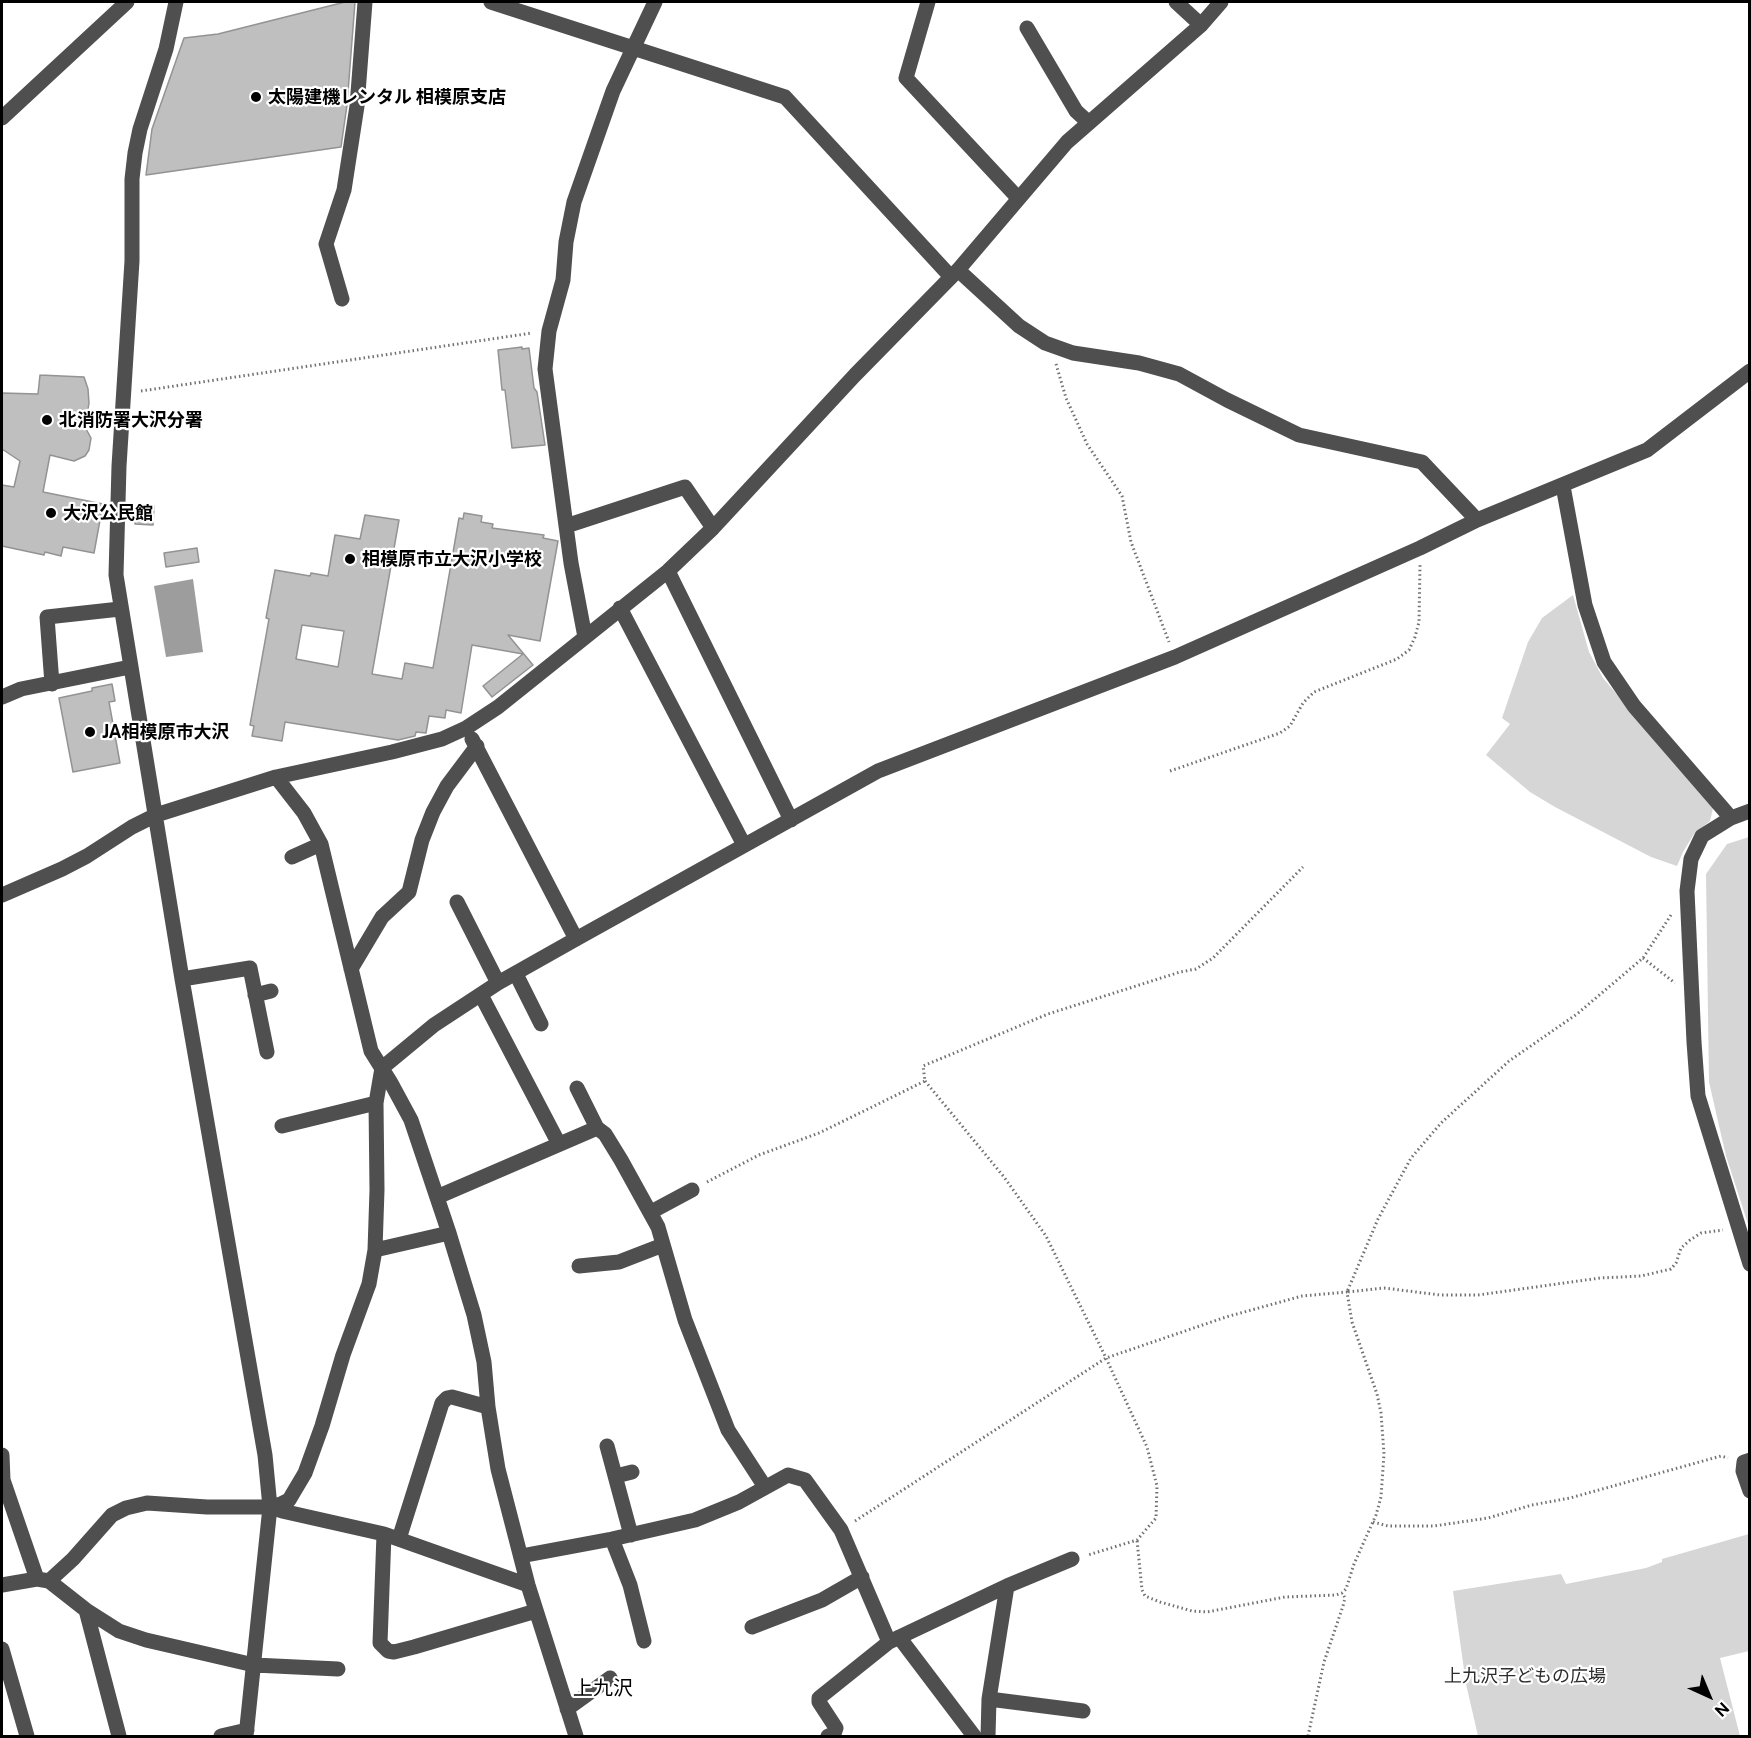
<!DOCTYPE html>
<meta charset="utf-8">
<style>
body{margin:0}
#map{position:relative;width:1751px;height:1738px;overflow:hidden;background:#fff;font-family:"Public Sans",sans-serif}
canvas{display:block}
.frame{position:absolute;inset:0;border:3px solid #000;pointer-events:none}
.north{position:absolute;left:1679px;top:1666px;width:60px;height:60px;-webkit-text-stroke:4px #fff;paint-order:stroke;rotate:136deg;font-size:16px;font-weight:700;line-height:24px;text-align:center;color:#000}
.north::after{content:'';display:block;margin:auto;width:21px;height:27px;background:#000;clip-path:polygon(50% 0,100% 100%,50% 72%,0 100%)}
</style>
<div id="map">
<canvas width="1751" height="1738"></canvas>
<div class="frame"></div>
<div class="north">N</div>
</div>
<script>
const g = document.querySelector('canvas').getContext('2d');
g.lineJoin = 'round';
function fillPath(path, color) { g.fillStyle = color; g.fill(path, 'evenodd'); }
const toPath = rows => new Path2D(rows.map(r => 'M' + r).join(''));
function stroke(path, color, width, dash) { g.strokeStyle = color; g.lineWidth = width; g.lineCap = dash ? 'butt' : 'round'; g.setLineDash(dash || []); g.stroke(path); }
function write(font, color, halo, rows, align = 'center') {
  g.font = font + ' "Public Sans","Noto Sans JP",sans-serif'; g.lineWidth = 4.5; g.setLineDash([]); g.textBaseline = 'middle'; g.strokeStyle = halo; g.fillStyle = color; for (const [text, x, y, turn = 0] of rows) {
    g.save(); g.translate(x, y); g.rotate((+turn || 0) * Math.PI / 180); g.textAlign = isNaN(turn) ? turn : align; if (halo) g.strokeText(text, 0, 0); g.fillText(text, 0, 0); g.restore();
  }
}
const green = toPath([
 [1573,595,1589,652,1603,678,1713,808,1710,821,1694,834,1683,852,1677,866,1651,857,1555,807,1530,792,1486,755,1510,724,1502,718,1528,642,1542,618],
 [1749,837,1750,837,1749,1227,1726,1156,1709,1082,1706,874,1727,844],
 [1749,1534,1749,1651,1720,1658,1740,1736,1478,1736,1466,1684,1453,1591,1561,1574,1566,1584,1646,1568,1662,1562,1662,1559]
]);
const water = toPath([
 [193,579,203,652,166,657,154,586]
]);
const building = toPath([
 [345,2,355,2,347,105,341,147,146,175,152,129,184,38,218,34,345,2],
 [522,347,522,349,529,348,534,388,537,392,545,445,512,448,505,390,502,390,498,350,522,347],
 [40,375,84,377,88,389,89,403,85,427,91,438,89,450,85,456,74,461,50,455,43,492,103,504,94,553,63,547,61,556,45,552,44,555,2,546,2,485,14,487,20,461,2,449,2,393,38,394,40,375],
 [135,506,154,506,153,525,135,524,135,506],
 [464,513,482,516,481,522,493,524,492,528,544,535,543,538,558,541,540,641,508,635,533,665,492,697,483,686,523,654,472,645,461,713,446,710,445,718,429,716,426,733,416,732,415,736,398,740,285,722,282,741,252,736,254,726,250,725,269,619,266,618,275,570,310,576,311,573,328,576,335,535,360,539,365,515,399,520,372,674,402,679,405,663,433,668,459,518,463,519,464,513],
 [302,625,344,631,338,667,296,659,302,625],
 [197,548,199,562,166,567,164,553,197,548],
 [112,684,115,701,109,702,120,763,73,772,59,698,92,691,92,688,112,684]
]);
const path = toPath([
 [1056,364,1066,398,1087,444,1122,496,1131,542,1169,642],
 [141,391,532,333],
 [1170,771,1280,733,1290,726,1303,703,1314,692,1397,659,1409,650,1415,637,1419,622,1420,565],
 [1671,915,1643,958,1577,1014,1509,1061,1441,1123,1411,1158,1378,1219,1347,1292,1384,1288,1440,1295,1478,1295,1600,1278,1641,1276,1671,1269,1676,1263,1681,1248,1690,1240,1701,1233,1723,1230],
 [1643,958,1675,983],
 [925,1081,1004,1177,1046,1236,1106,1358,1147,1447,1157,1486,1156,1518,1137,1540,1088,1555],
 [707,1182,759,1155,819,1133,925,1081,923,1066,1048,1014,1180,972,1196,969,1213,958,1303,867],
 [855,1521,1106,1358,1226,1317,1302,1296,1347,1292,1352,1322,1377,1394,1381,1413,1384,1454,1381,1497,1376,1515,1354,1564,1346,1589,1342,1593,1336,1595,1285,1597,1207,1612,1192,1611,1160,1602,1145,1596,1142,1590,1137,1540],
 [1373,1522,1388,1526,1434,1526,1488,1518,1532,1505,1570,1498,1721,1456,1728,1458],
 [1308,1736,1324,1662,1343,1606,1345,1598,1343,1594]
]);
const minor = toPath([
 [176,2,166,49,140,129,135,153,132,179,132,261,119,466,116,575,182,979,265,1455,270,1507,246,1736],
 [491,2,785,97,951,277],
 [928,2,906,78,1018,198],
 [1176,2,1201,25],
 [1027,28,1076,111,1088,122],
 [2,118,127,2],
 [958,270,1019,326,1045,343,1073,353,1139,363,1179,374,1227,400,1299,435,1422,462,1477,520],
 [342,299,326,244,344,190,357,106,365,2],
 [1563,486,1585,605,1604,662,1634,706,1731,818],
 [566,526,685,487,713,528],
 [668,571,791,820],
 [620,608,744,845],
 [585,637,571,563,545,369,549,331,563,280,566,242,574,202,613,91,655,2],
 [52,684,47,617,120,609],
 [2,697,21,689,130,667],
 [472,739,576,939],
 [276,777,304,813,321,844,371,1051,391,1083,411,1120,449,1233,474,1315,484,1362,488,1407,498,1469,528,1585,576,1736],
 [1750,811,1731,818,1702,836,1691,859,1687,891,1694,1042,1698,1096,1750,1264],
 [292,857,321,844],
 [2,895,62,869,87,856,132,827,156,815,276,777,392,752,442,739,466,728,498,707,668,571,713,528,855,375,958,270,1067,142,1201,25,1221,2],
 [457,902,498,983],
 [351,969,382,917,409,892,422,840,433,812,447,786,477,746],
 [516,974,541,1024],
 [182,979,250,968,267,1052],
 [255,995,271,991],
 [481,995,559,1144],
 [577,1088,597,1128,605,1134,621,1160,658,1227,685,1320,728,1430,765,1487],
 [282,1126,376,1103],
 [437,1197,597,1128],
 [651,1212,692,1190],
 [375,1250,449,1233],
 [579,1266,619,1262,663,1245],
 [607,1446,631,1535],
 [2,1455,3,1480,37,1579],
 [1750,1460,1744,1462,1743,1471,1750,1491],
 [616,1476,632,1472],
 [270,1507,282,1511,384,1534,528,1585],
 [384,1534,380,1643,388,1651,394,1652,414,1647,536,1611],
 [399,1539,442,1403,447,1398,452,1397,488,1407],
 [612,1539,630,1585,644,1641],
 [521,1556,612,1539,695,1520,739,1502,788,1475,805,1480,841,1530,889,1642],
 [49,1581,73,1559,112,1515,126,1508,147,1503,207,1507,270,1507,281,1504,289,1500,305,1473,322,1426,343,1355,369,1284,375,1250,377,1190,376,1103,382,1068,434,1025,498,983,576,939,878,771,1175,657,1420,548,1477,520,1647,450,1750,371],
 [2,1585,37,1579,49,1581,86,1610,119,1631,146,1640,254,1665,338,1669],
 [86,1610,119,1736],
 [752,1627,822,1600,862,1577],
 [899,1637,974,1736],
 [2,1649,27,1736],
 [989,1699,1083,1711],
 [567,1709,610,1678],
 [221,1736,247,1730],
 [828,1736,834,1734,836,1728,819,1702,819,1698,889,1642,1007,1586,1072,1559],
 [988,1736,989,1699,1007,1586]
]);
const markers = [
 [256,97,6,"#000"],
 [47,420,6,"#000"],
 [51,513,6,"#000"],
 [350,559,6,"#000"],
 [90,732,6,"#000"]
];
const poiNames = [
 ["太陽建機レンタル 相模原支店",268,97],
 ["北消防署大沢分署",59,420],
 ["大沢公民館",63,513],
 ["相模原市立大沢小学校",362,559],
 ["JA相模原市大沢",102,732]
];
const parkNames = [
 ["上九沢子どもの広場",1525,1676]
];
const neighbourhoodNames = [
 ["上九沢",603,1689]
];
fillPath(green, '#d6d6d6');
fillPath(water, '#9d9d9d');
fillPath(building, '#bfbfbf');
stroke(building, '#939393', 1.5);
stroke(path, '#717171', 3, [1.5, 3]);
stroke(minor, '#4f4f4f', 15);
for (const [x, y, r, color] of markers) { const dot = new Path2D(); dot.arc(x, y, r, 0, 2 * Math.PI); g.fillStyle = color; g.fill(dot); stroke(dot, '#fff', 2); }
write('bold 18px', '#000', '#fff', poiNames, 'left');
write('18px', '#2d2d2d', '#fff', parkNames);
write('20px', '#000', '#fff', neighbourhoodNames);
</script>
